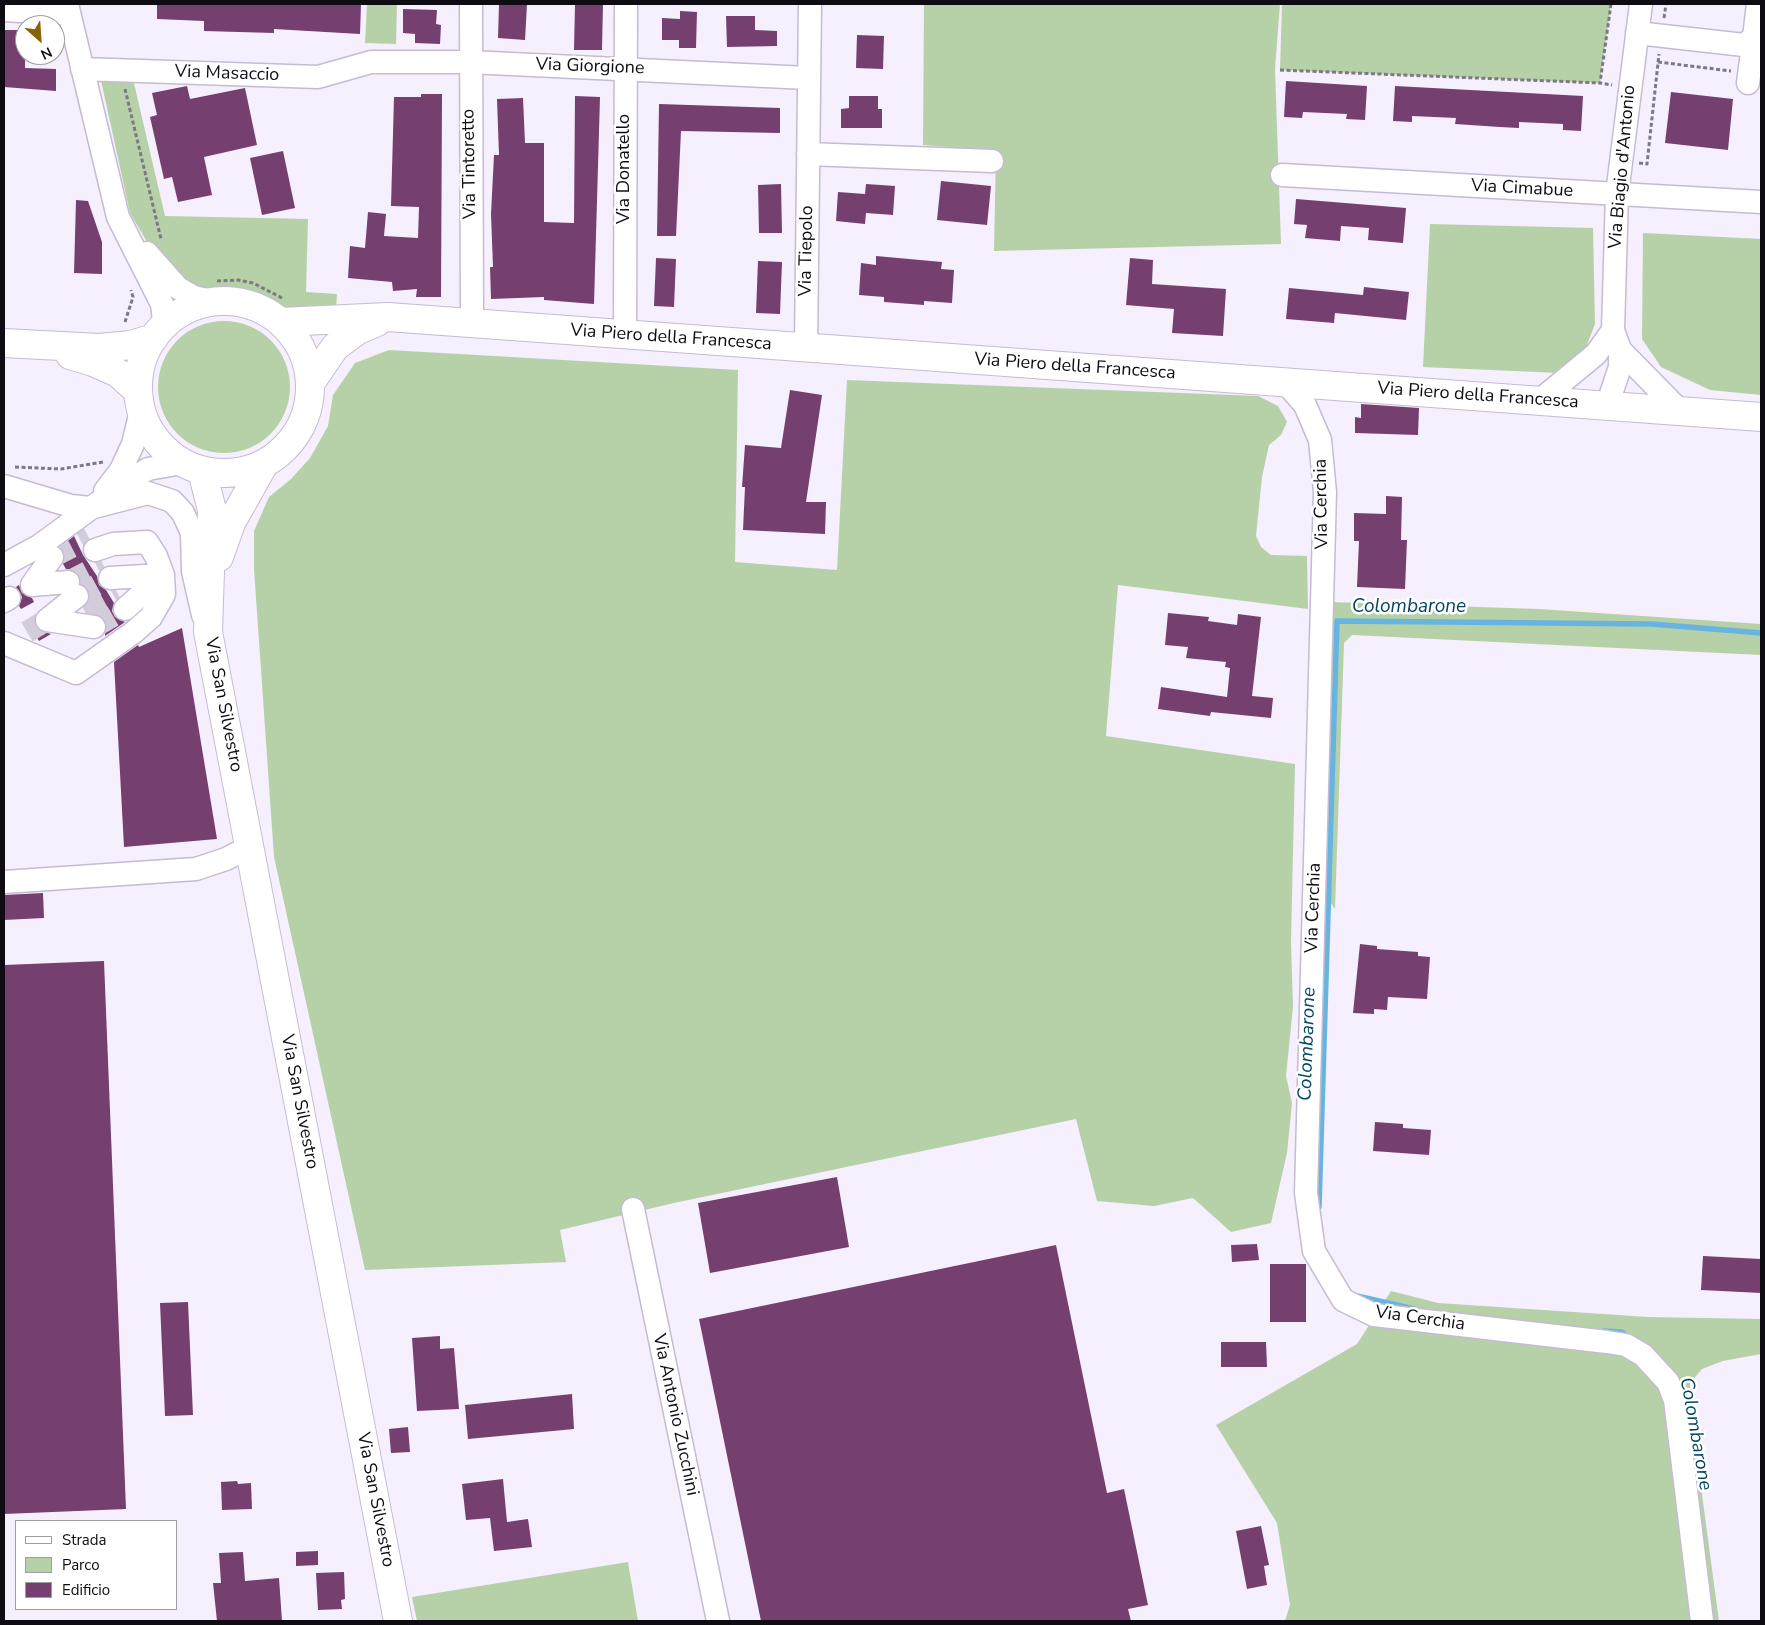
<!DOCTYPE html>
<style>
body{margin:0}
#map{position:relative;width:1765px;height:1625px;overflow:hidden;background:#f6effe;font-family:"Nunito Sans",sans-serif}
canvas{display:block}
.frame{position:absolute;inset:0;border:5px solid #0f0b13;pointer-events:none}
.legend{position:absolute;left:15px;top:1520px;width:162px;height:90px;box-sizing:border-box;background:#fff;border:1px solid #9f9da1;margin:0;padding:6px 9px;list-style:none;font-size:15px;color:#0f0b13}
.legend li{display:flex;align-items:center;gap:10px;height:25px}
.legend b{width:25px;border:1px solid #9f9da1}
.north{position:absolute;left:15px;top:15px;width:50px;height:50px;box-sizing:border-box;background:#fff;border:1px solid #9f9da1;border-radius:50%;rotate:154deg;font-size:14px;font-weight:700;line-height:20px;text-align:center;color:#0f0b13}
.north::after{content:'';display:block;margin:auto;width:18px;height:22px;background:#8a6302;clip-path:polygon(50% 0,100% 100%,50% 72%,0 100%)}
</style>
<div id="map">
<canvas width="1765" height="1625"></canvas>
<div class="frame"></div>
<ul class="legend">
<li><b style="height:6px;background:#fff"></b>Strada</li>
<li><b style="height:14px;background:#b6d1a7"></b>Parco</li>
<li><b style="height:14px;background:#753f70"></b>Edificio</li>
</ul>
<div class="north">N</div>
</div>
<script>
const g = document.querySelector('canvas').getContext('2d');
g.lineJoin = 'round';
function fillPath(path, color) { g.fillStyle = color; g.fill(path, 'evenodd'); }
const toPath = rows => new Path2D(rows.map(r => 'M' + r).join(''));
function stroke(path, color, width, dash) { g.strokeStyle = color; g.lineWidth = width; g.lineCap = dash ? 'butt' : 'round'; g.setLineDash(dash || []); g.stroke(path); }
function write(font, color, halo, rows, align = 'center') {
  g.font = font + ' "Nunito Sans",sans-serif'; g.lineWidth = 5; g.setLineDash([]); g.textBaseline = 'middle'; g.strokeStyle = halo; g.fillStyle = color; for (const [text, x, y, turn = 0] of rows) {
    g.save(); g.translate(x, y); g.rotate((+turn || 0) * Math.PI / 180); g.textAlign = isNaN(turn) ? turn : align; if (halo) g.strokeText(text, 0, 0); g.fillText(text, 0, 0); g.restore();
  }
}
const green = toPath([
 [367,4,397,5,396,44,365,43],
 [924,4,1280,4,1275,69,1281,244,994,251,996,151,923,145],
 [1282,4,1611,4,1600,83,1280,70],
 [100,76,133,79,165,216,308,219,306,292,337,294,336,310,294,310,246,291,196,288,182,282,150,247,130,213],
 [1430,224,1593,228,1595,324,1585,350,1559,373,1423,367],
 [1643,233,1761,239,1761,395,1710,390,1661,367,1642,339],
 '158 387a66 66 0 1 1 132 0a66 66 0 1 1-132 0Z',
 [389,350,738,370,735,562,837,570,847,380,1258,396,1278,406,1287,422,1281,435,1269,445,1262,477,1256,536,1261,547,1271,555,1307,556,1308,609,1118,585,1106,736,1295,764,1291,942,1293,1007,1286,1076,1292,1103,1287,1153,1271,1223,1231,1232,1193,1198,1154,1206,1097,1201,1076,1119,674,1203,560,1230,566,1262,365,1270,274,857,254,569,254,531,269,497,291,479,310,458,328,426,333,395,355,363],
 [1330,602,1539,609,1761,624,1761,655,1352,635,1344,643,1335,909,1324,894],
 [1391,1291,1438,1303,1648,1317,1761,1319,1761,1354,1723,1361,1702,1369,1690,1383,1690,1405,1719,1621,1285,1621,1290,1605,1277,1523,1216,1425,1357,1344],
 [628,1562,638,1621,417,1621,412,1597]
]);
const stream = toPath([
 [1319,1207,1337,621,1652,624,1761,633],
 [1357,1296,1414,1309],
 [1604,1331,1622,1332,1628,1337]
]);
const building = toPath([
 [157,4,361,4,360,34,274,29,274,33,204,31,204,21,157,19],
 [499,4,527,4,525,40,498,38],
 [575,4,603,4,602,50,574,50],
 [403,9,437,10,436,24,441,25,440,44,415,43,415,34,403,33],
 [680,11,697,12,696,48,679,48,679,40,662,40,662,18,680,19],
 [726,16,755,16,755,30,777,31,777,46,727,47],
 [4,30,25,30,25,68,56,69,56,91,4,87],
 [857,35,884,36,883,69,856,68],
 [1286,81,1367,86,1365,120,1346,119,1347,114,1303,112,1302,118,1284,117],
 [187,86,190,99,245,88,257,145,204,157,212,195,178,202,172,177,164,179,150,117,157,115,152,93],
 [1395,86,1583,96,1581,131,1563,130,1563,124,1519,122,1519,128,1500,127,1455,124,1456,118,1412,116,1412,122,1393,121],
 [1671,92,1733,99,1728,150,1665,143],
 [421,94,442,94,441,297,416,297,417,289,393,291,392,282,348,278,350,246,365,248,368,212,386,214,384,236,418,238,419,207,391,206,394,97,421,97],
 [575,96,600,97,594,304,544,300,544,297,491,299,490,267,493,267,491,214,494,155,499,155,497,99,523,98,525,143,544,143,544,222,574,223],
 [849,96,878,96,878,109,882,109,882,128,841,128,841,109,849,108],
 [659,104,780,108,780,133,681,131,676,236,657,236],
 [283,151,295,208,262,215,250,158],
 [941,181,991,186,987,225,937,220],
 [781,184,782,233,759,233,758,185],
 [866,184,895,186,893,215,866,213,865,224,836,221,838,192,865,194],
 [1296,199,1406,208,1403,243,1368,240,1369,228,1341,226,1340,241,1305,238,1307,225,1294,224],
 [76,200,88,201,102,242,102,274,74,273],
 [876,256,942,262,941,269,954,270,952,303,924,301,924,305,884,302,884,297,859,295,861,263,876,265],
 [656,258,676,259,674,307,654,306],
 [1130,258,1153,260,1152,284,1226,289,1223,336,1172,333,1174,309,1126,305],
 [758,261,782,262,780,314,756,313],
 [1364,287,1409,292,1406,320,1335,313,1334,323,1286,319,1289,288,1363,295],
 [790,390,822,395,806,502,826,502,825,534,743,530,745,487,742,487,745,445,781,448],
 [1361,404,1419,408,1418,435,1355,433,1355,417,1361,418],
 [1386,496,1402,497,1401,540,1407,540,1405,589,1357,587,1359,541,1354,541,1354,513,1386,514],
 [74,536,83,555,97,576,99,585,106,590,114,603,112,611,115,617,125,622,105,636,106,622,102,616,91,613,86,605,90,595,88,588,81,584,78,574,73,570,66,569,63,564,65,558,60,547],
 [19,585,22,593,32,598,34,602,21,609,19,606,22,597,16,587],
 [1168,613,1209,617,1208,621,1237,625,1238,614,1261,617,1252,696,1273,698,1271,718,1211,712,1210,716,1158,709,1161,687,1227,697,1230,668,1225,667,1226,662,1186,658,1188,647,1165,645],
 [34,620,38,630,51,634,39,641,28,623],
 [182,628,217,839,124,847,114,662,138,645,139,647],
 [43,893,44,918,4,920,4,895],
 [1360,944,1377,946,1377,949,1418,952,1418,956,1430,957,1427,999,1388,997,1387,1010,1374,1009,1374,1014,1353,1013],
 [104,961,126,1509,4,1514,4,965],
 [1375,1122,1403,1124,1403,1128,1431,1130,1429,1155,1373,1151],
 [837,1177,849,1247,710,1273,698,1203],
 [1257,1244,1259,1260,1232,1262,1231,1245],
 [1056,1245,1107,1493,1124,1489,1148,1605,1128,1609,1131,1621,761,1621,699,1319],
 [1703,1256,1761,1259,1761,1293,1701,1290],
 [1270,1264,1306,1264,1306,1322,1270,1322],
 [188,1302,193,1415,165,1416,160,1303],
 [440,1336,440,1349,454,1348,459,1409,417,1411,412,1338],
 [1221,1342,1266,1342,1267,1367,1221,1367],
 [572,1394,574,1429,468,1439,465,1405],
 [408,1427,410,1452,391,1453,389,1429],
 [503,1479,507,1522,528,1519,532,1547,494,1551,490,1518,466,1520,462,1484],
 [237,1481,238,1484,251,1483,252,1509,222,1510,221,1482],
 [1261,1526,1269,1565,1264,1566,1267,1585,1247,1589,1236,1531],
 [318,1551,318,1565,296,1566,296,1552],
 [243,1552,245,1581,279,1578,282,1621,217,1621,213,1583,221,1583,219,1553],
 [344,1572,345,1599,341,1600,342,1609,318,1610,316,1573]
]);
const minorTunnel = toPath([
 [52,557,89,538],
 [68,582,103,564],
 [77,596,110,578],
 [85,612,118,594],
 [94,627,125,609],
 [27,632,47,620]
]);
const path = toPath([
 [1611,4,1600,83,1612,85],
 [1664,18,1666,4],
 [1658,62,1731,71],
 [1280,70,1600,83],
 [125,89,161,239],
 [1639,163,1647,164,1659,54],
 [217,281,238,280,253,283,284,299],
 [125,322,133,297,131,290],
 [15,467,61,469,103,462]
]);
const minor = toPath([
 [67,4,118,217,162,304,164,320,161,329],
 [471,4,472,323],
 [4,10,69,14],
 [1637,33,1744,45,1754,37,1758,4],
 [82,69,318,77,371,62,469,62,808,78],
 [1748,83,1754,37],
 [808,154,992,161],
 [1282,175,1761,202],
 [147,253,178,288,194,297,215,302],
 [625,334,626,4],
 [806,348,810,4],
 [1620,350,1680,411],
 [1285,382,1305,405,1320,440,1325,492,1306,1193,1314,1251,1343,1300,1374,1315,1607,1342,1626,1345,1643,1355,1668,1382,1675,1400,1702,1621],
 [1539,401,1596,354,1613,330],
 [1607,406,1620,367,1620,350,1613,330,1617,194,1641,4],
 [4,486,71,506,90,508,148,493,172,501,183,513,192,533,193,571,203,615],
 [105,491,121,470,133,444,141,411],
 [4,565,39,546,124,484,148,469,182,463],
 [110,578,163,575],
 [32,585,68,582],
 [32,585,52,557],
 [4,601,9,598],
 [125,609,163,575],
 [47,620,94,627],
 [47,620,77,596],
 [4,643,76,673,134,632,151,617,164,594,163,575,156,556,147,542,113,544,95,550],
 [4,882,196,869,226,859,249,847],
 [633,1209,718,1621]
]);
const major = toPath([
 '138 387a86 86 0 1 1 172 0a86 86 0 1 1-172 0Z',
 [281,322,388,317,1761,417],
 [4,343,99,348,131,345,154,338],
 [70,355,93,362,118,373,138,391],
 [311,382,335,347,358,330,377,322],
 [202,471,212,510,208,632,398,1621],
 [219,557,231,523,264,464]
]);
const streetNames = [
 ["Via Giorgione",590,67,2],
 ["Via Masaccio",227,74,2],
 ["Via Tintoretto",470,164,-91],
 ["Via Biagio d'Antonio",1623,167,-85],
 ["Via Donatello",625,169,-90],
 ["Via Cimabue",1522,189,3],
 ["Via Tiepolo",807,251,-89],
 ["Via Piero della Francesca",671,338,4],
 ["Via Piero della Francesca",1075,367,4],
 ["Via Piero della Francesca",1478,396,4],
 ["Via Cerchia",1322,504,-91],
 ["Via San Silvestro",223,705,79],
 ["Via Cerchia",1314,908,-88],
 ["Via San Silvestro",299,1102,79],
 ["Via Cerchia",1420,1319,8],
 ["Via Antonio Zucchini",675,1415,78],
 ["Via San Silvestro",375,1500,79]
];
const waterNames = [
 ["Colombarone",1409,607],
 ["Colombarone",1308,1044,-88],
 ["Colombarone",1695,1434,80]
];
fillPath(green, '#b6d1a7');
stroke(stream, '#68b4e1', 5.5);
fillPath(building, '#753f70');
stroke(minorTunnel, '#d3cddb', 22, [22, 11]);
stroke(minor, '#c5bbd3', 25);
stroke(major, '#c5bbd3', 30);
stroke(path, '#7e7884', 3, [4, 2.5]);
stroke(minor, '#fff', 22);
stroke(major, '#fff', 28);
write('18px', '#0f0b13', '#fff', streetNames);
write('italic 19px', '#054665', '#fff', waterNames);
</script>
